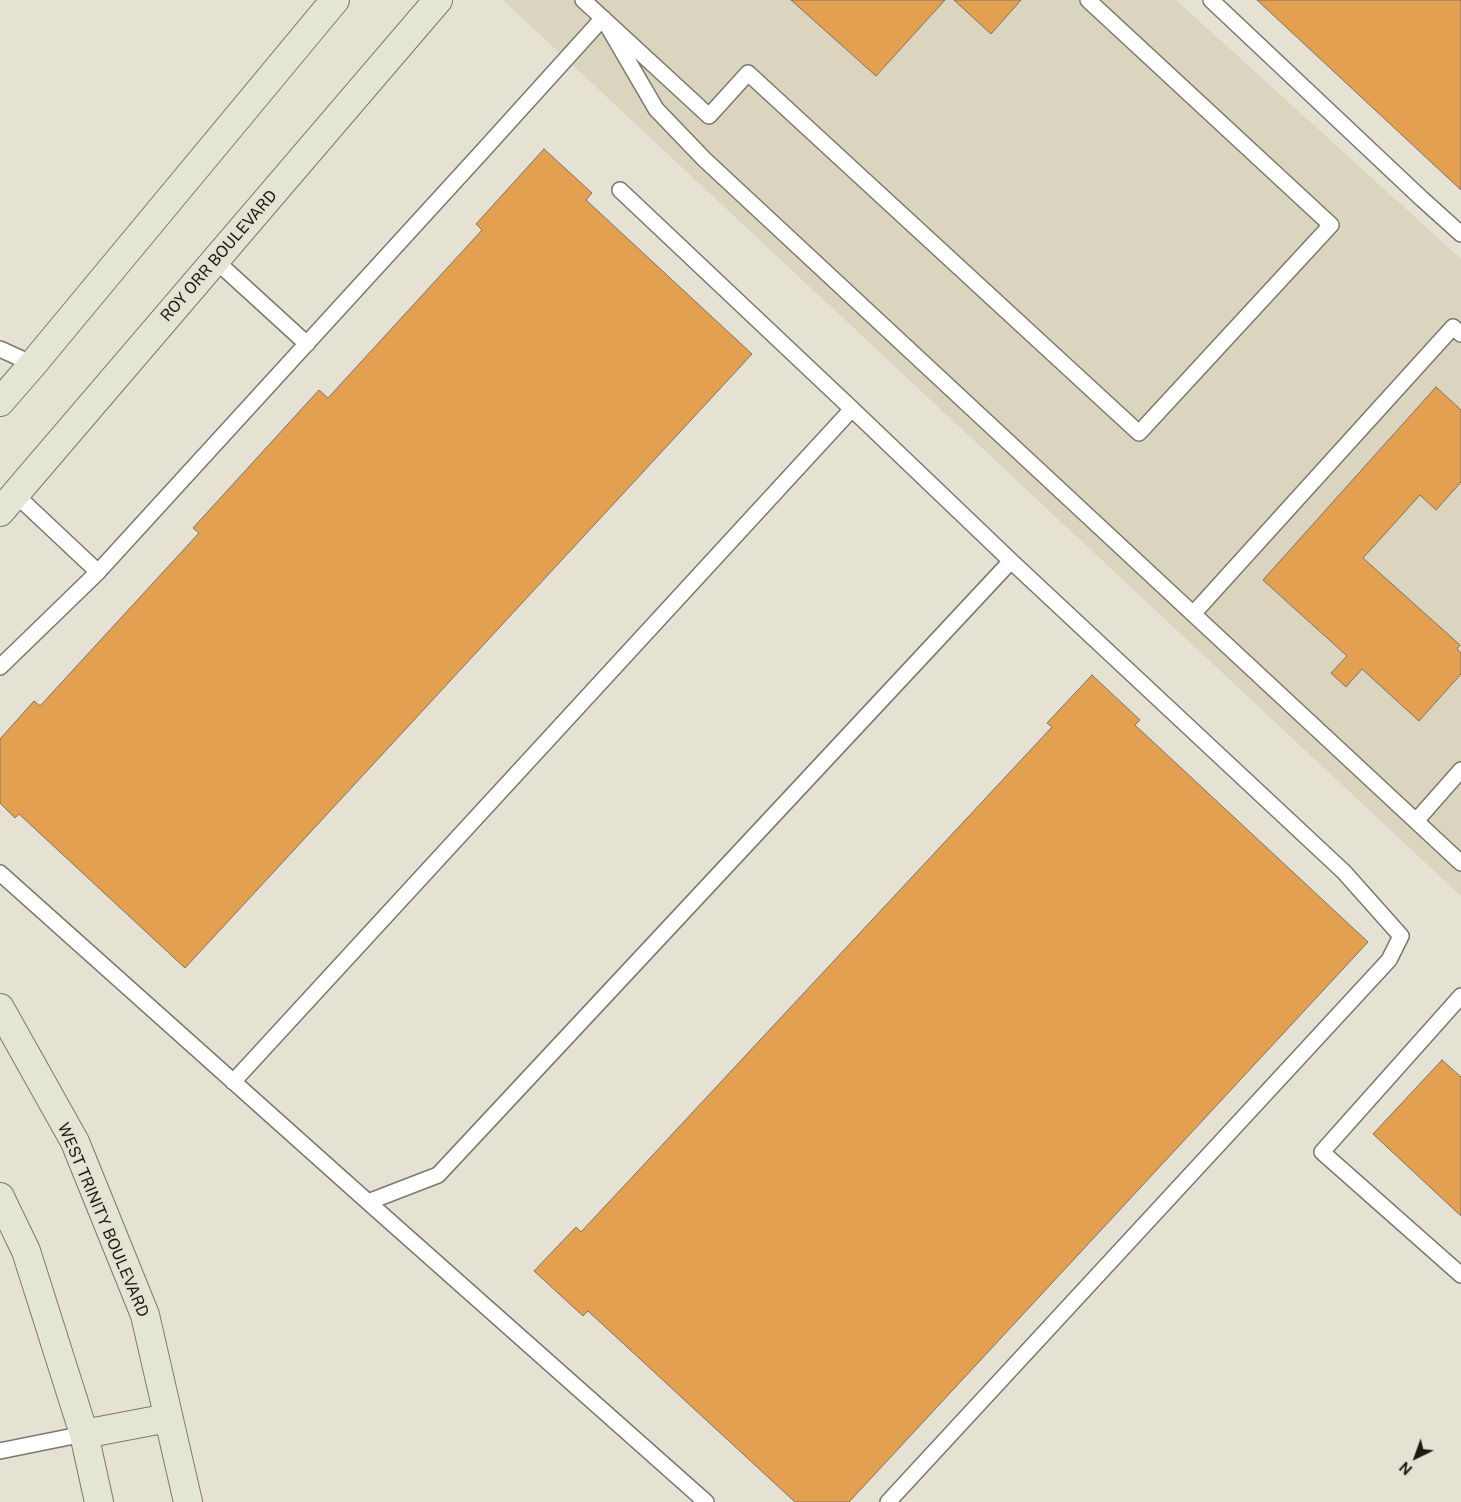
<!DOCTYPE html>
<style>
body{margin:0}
#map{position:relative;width:1461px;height:1502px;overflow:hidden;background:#e5e1d3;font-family:"Public Sans",sans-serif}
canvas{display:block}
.north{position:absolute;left:1391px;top:1432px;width:50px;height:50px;-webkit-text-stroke:4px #e5e1d3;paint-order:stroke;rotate:222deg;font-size:14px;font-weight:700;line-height:20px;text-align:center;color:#1c1a15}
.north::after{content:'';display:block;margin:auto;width:18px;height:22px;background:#1c1a15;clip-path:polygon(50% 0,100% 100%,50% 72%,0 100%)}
</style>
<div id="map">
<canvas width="1461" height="1502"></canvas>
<div class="north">N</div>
</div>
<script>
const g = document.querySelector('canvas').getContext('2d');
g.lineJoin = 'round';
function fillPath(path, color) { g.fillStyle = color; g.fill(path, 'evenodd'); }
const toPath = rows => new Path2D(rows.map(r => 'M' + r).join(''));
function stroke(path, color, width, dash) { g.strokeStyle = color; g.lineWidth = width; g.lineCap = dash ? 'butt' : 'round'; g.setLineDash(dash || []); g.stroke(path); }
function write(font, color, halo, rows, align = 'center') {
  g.font = font + ' "Public Sans",sans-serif'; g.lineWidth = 5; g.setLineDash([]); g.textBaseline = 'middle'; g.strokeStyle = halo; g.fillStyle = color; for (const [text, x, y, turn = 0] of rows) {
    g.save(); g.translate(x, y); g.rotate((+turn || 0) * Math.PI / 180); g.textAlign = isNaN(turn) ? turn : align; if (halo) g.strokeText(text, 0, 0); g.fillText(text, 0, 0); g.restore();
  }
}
const built = toPath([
 [503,0,1176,0,1461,259,1461,896]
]);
const building = toPath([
 [791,0,945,0,876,76,791,0],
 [954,0,1021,0,991,34,954,0],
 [1257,0,1461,0,1461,190,1257,0],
 [544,149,592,193,586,200,752,354,185,968,19,814,15,818,0,803,0,739,34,701,40,706,199,533,193,528,319,390,328,398,482,230,476,224,544,149],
 [1436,387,1461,410,1461,482,1436,510,1420,495,1363,558,1460,645,1457,649,1461,653,1461,674,1419,721,1362,669,1346,687,1331,673,1347,656,1263,580,1436,387],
 [1092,675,1140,720,1135,725,1368,942,849,1502,795,1502,588,1311,583,1316,534,1271,576,1227,581,1232,1052,727,1047,723,1092,675],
 [1442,1060,1461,1077,1461,1216,1373,1134,1442,1060]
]);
const service = toPath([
 [583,0,709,116,748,73,1139,433,1331,225,1088,0],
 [1211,0,1421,198,1461,234],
 [215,260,307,344],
 [0,349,33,364],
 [98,572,480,154,603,18,656,109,704,159,1461,863],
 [1193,614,1453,327,1461,334],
 [0,667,98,572,15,494],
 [1416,821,1461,770],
 [0,873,368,1202,438,1175,1011,561,852,409,620,190],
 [1461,996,1322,1152,1461,1275],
 [233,1082,852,409],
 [368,1202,706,1502],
 [0,1451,84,1434],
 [888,1502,1389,960,1401,936,1344,872,1011,561]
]);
const secondary = toPath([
 [0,402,33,364,335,0],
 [0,512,438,0],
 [0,1008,75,1142,145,1315,188,1502],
 [0,1197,26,1251,84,1434,99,1502],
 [84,1434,168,1418]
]);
const streetNames = [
 ["ROY ORR BOULEVARD",219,256,-49],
 ["WEST TRINITY BOULEVARD",103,1220,67]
];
fillPath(built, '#dbd5c0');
fillPath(building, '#e3a050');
stroke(building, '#7c7369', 1);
stroke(service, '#7c786c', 18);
stroke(secondary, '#7c786c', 30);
stroke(service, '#fff', 15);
stroke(secondary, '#e2e6d2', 28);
write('16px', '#1c1a15', '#e5e1d3', streetNames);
</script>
